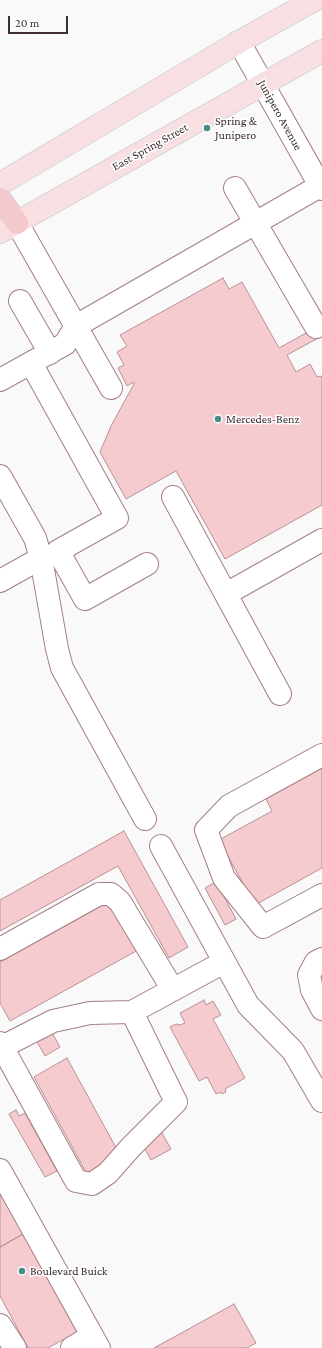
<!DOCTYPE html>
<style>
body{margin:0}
#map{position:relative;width:322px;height:1348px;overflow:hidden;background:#f9f9f9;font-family:"Crimson Pro",serif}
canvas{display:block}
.scale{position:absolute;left:8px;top:16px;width:60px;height:18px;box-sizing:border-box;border:2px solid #3f2e30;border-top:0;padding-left:5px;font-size:12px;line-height:14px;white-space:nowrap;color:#3f2e30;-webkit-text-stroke:3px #fff;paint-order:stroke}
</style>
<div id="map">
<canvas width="322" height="1348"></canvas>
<div class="scale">20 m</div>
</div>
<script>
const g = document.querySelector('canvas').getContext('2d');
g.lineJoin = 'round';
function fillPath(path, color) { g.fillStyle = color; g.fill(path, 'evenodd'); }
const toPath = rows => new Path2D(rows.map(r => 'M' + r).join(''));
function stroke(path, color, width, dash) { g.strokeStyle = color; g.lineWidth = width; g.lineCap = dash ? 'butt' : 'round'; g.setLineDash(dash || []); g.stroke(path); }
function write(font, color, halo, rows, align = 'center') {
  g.font = font + ' "Crimson Pro",serif'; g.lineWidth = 3; g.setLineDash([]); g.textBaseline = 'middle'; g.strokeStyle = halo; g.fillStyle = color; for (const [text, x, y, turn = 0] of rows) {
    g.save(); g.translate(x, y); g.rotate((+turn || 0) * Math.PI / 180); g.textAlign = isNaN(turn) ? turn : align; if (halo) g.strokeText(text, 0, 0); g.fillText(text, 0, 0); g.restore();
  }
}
const building = toPath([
 [223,278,229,289,242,282,279,348,322,324,322,336,287,355,296,372,310,364,317,377,321,376,322,378,322,505,225,559,176,471,126,499,100,452,111,426,134,384,134,382,127,386,118,368,124,365,117,352,127,346,120,335,223,278],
 [322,768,322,868,255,905,219,840,272,811,266,799,322,768],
 [124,831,188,947,169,958,118,866,0,931,0,900,124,831],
 [216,882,236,919,225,925,205,888,216,882],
 [110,901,138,950,10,1021,0,1003,0,962,110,901],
 [204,1000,206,1005,213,1001,221,1015,213,1019,245,1078,225,1089,226,1092,222,1094,221,1092,216,1094,207,1077,199,1081,170,1027,176,1024,180,1025,185,1023,180,1013,204,1000],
 [51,1031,60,1047,45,1056,36,1040,51,1031],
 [67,1058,120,1155,87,1174,34,1077,67,1058],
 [16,1110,19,1116,25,1113,57,1171,45,1177,9,1114,16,1110],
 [162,1133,171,1149,151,1160,142,1144,162,1133],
 [0,1187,23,1234,0,1247,0,1187],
 [23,1234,77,1332,48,1348,28,1348,0,1296,0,1247,23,1234],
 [234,1304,256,1343,247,1348,154,1348,234,1304]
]);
const minor = toPath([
 [239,42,322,189],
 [235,188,316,327],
 [17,223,111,388],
 [20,301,50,353],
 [31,363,117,518,58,551,85,599,147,564],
 [0,380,65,344,76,326,320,186],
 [0,476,35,538,41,558,57,649,62,668,145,819],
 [173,497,280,694],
 [0,581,41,558],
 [226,594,322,540],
 [322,755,229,806,206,830,224,878,263,927,322,895],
 [161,846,248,1005,293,1051,322,1101],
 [0,949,99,894,111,894,120,902,173,990],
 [322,959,316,962,309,975,312,990,322,1009],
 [0,1043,76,1181,92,1184,108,1173,131,1147,176,1102,132,1012],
 [2,1047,53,1021,90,1013,132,1012,224,962],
 [0,1170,99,1348],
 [0,1325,15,1348],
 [72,1348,92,1336]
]);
const major = toPath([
 [0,184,239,42,314,0],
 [0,232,322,51]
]);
const highway = toPath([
 [0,199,17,223]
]);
const markers = [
 [207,128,4,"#468d89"],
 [218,419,4,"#468d89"],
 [22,1271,4,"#468d89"]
];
const streetNames = [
 ["Junipero Avenue",280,115,61],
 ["East Spring Street",150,147,-29]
];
const poiNames = [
 ["Spring &",215,121],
 ["Junipero",215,135],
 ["Mercedes-Benz",226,419],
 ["Boulevard Buick",30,1271]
];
fillPath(building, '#f6cbd0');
stroke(building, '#b99095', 1);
stroke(minor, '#a57e83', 24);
stroke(major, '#d9d5d6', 24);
stroke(highway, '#d9d5d6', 24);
stroke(minor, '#fff', 22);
stroke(major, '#f8dfe2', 22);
stroke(highway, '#f3c9ce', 22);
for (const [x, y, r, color] of markers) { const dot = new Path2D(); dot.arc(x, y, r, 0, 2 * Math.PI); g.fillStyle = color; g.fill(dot); stroke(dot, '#fff', 1.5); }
write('12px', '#3f2e30', '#fff', streetNames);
write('12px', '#3f2e30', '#fff', poiNames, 'left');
</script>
